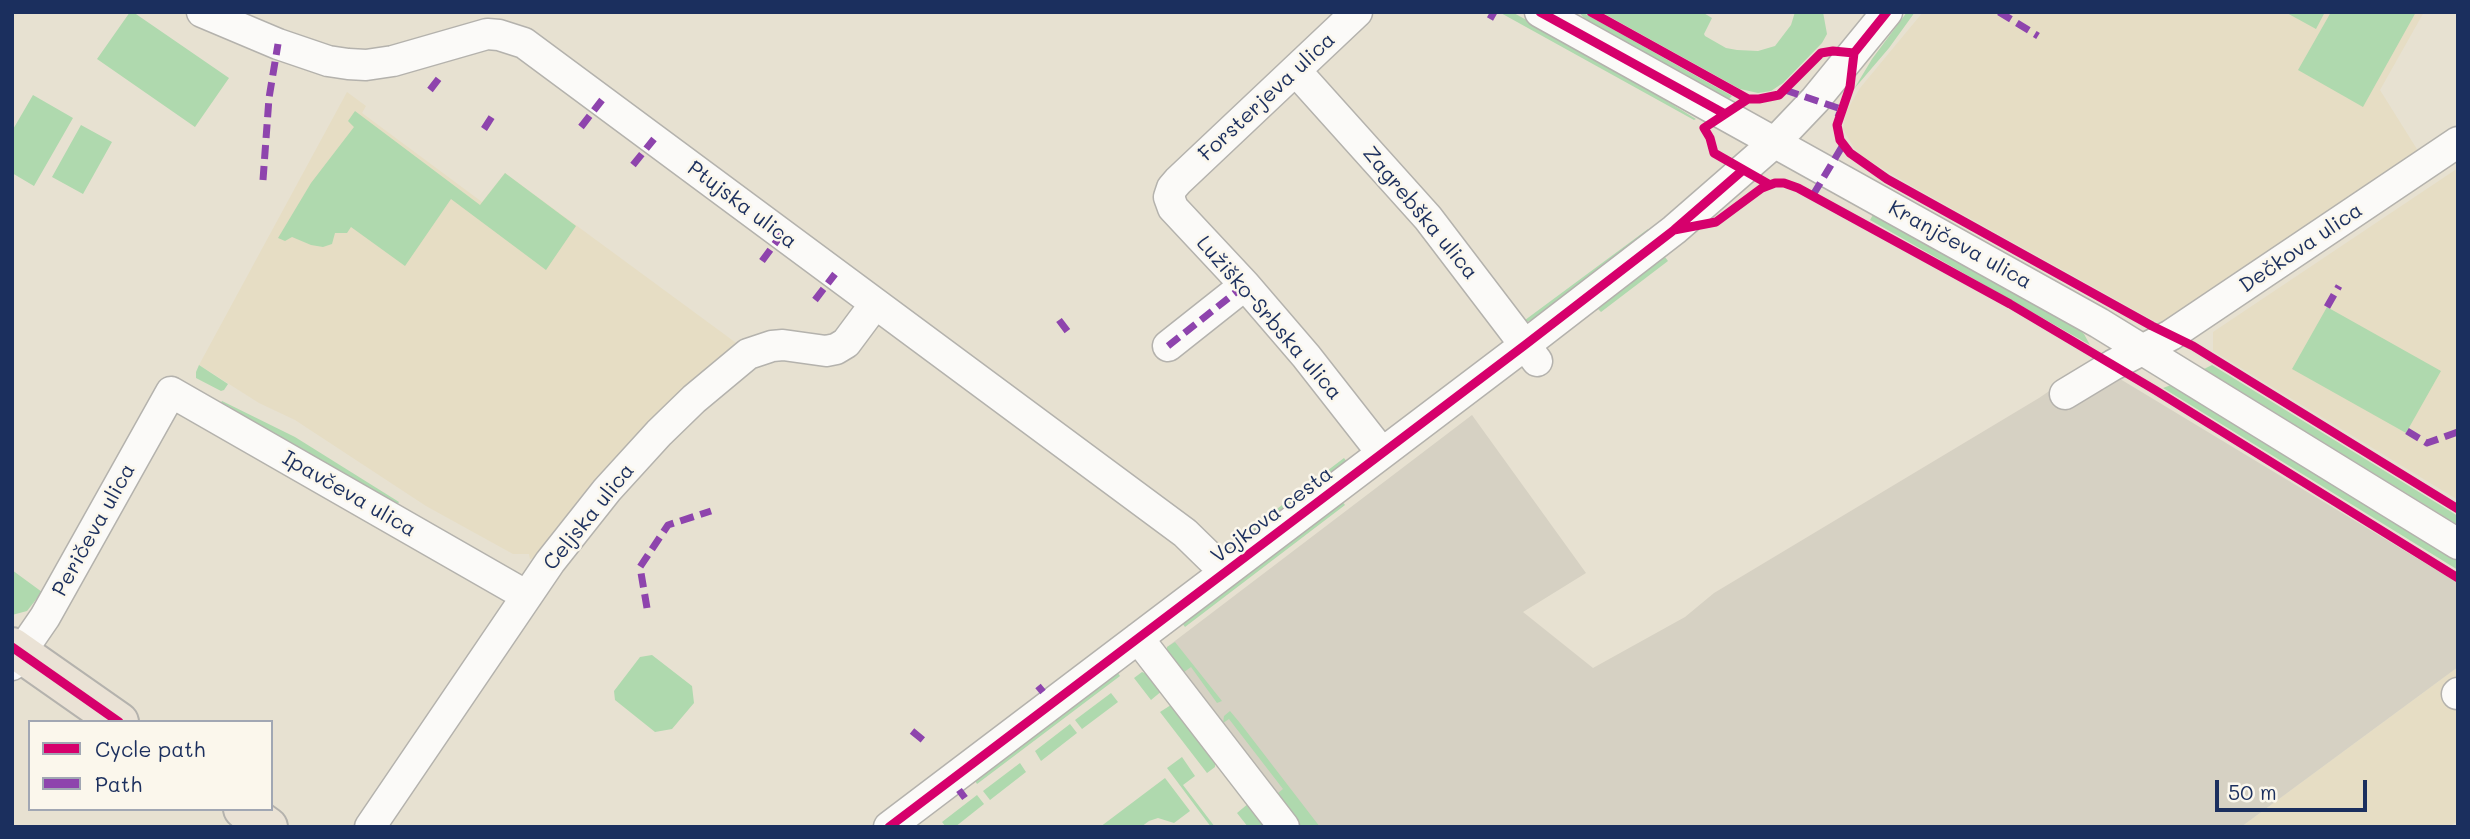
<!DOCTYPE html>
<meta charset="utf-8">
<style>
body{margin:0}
#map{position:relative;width:2470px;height:839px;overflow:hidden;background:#e7e1d1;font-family:Mali,sans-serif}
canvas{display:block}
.frame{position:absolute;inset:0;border:14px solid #1b2f5e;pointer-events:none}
.legend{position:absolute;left:28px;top:720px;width:245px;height:91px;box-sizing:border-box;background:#fbf7ec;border:2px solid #a1a7b3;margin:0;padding:9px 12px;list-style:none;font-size:21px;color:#1b2f5e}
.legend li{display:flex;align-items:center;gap:14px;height:35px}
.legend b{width:35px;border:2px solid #a1a7b3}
.scale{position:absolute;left:2215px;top:780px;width:152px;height:32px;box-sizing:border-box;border:4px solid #1b2f5e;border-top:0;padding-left:9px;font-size:21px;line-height:24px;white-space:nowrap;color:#1b2f5e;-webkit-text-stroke:5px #fbf7ec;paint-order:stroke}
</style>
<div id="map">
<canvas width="2470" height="839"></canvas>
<div class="frame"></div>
<ul class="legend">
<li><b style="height:9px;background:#d6006c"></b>Cycle path</li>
<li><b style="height:9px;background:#8e44ad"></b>Path</li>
</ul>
<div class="scale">50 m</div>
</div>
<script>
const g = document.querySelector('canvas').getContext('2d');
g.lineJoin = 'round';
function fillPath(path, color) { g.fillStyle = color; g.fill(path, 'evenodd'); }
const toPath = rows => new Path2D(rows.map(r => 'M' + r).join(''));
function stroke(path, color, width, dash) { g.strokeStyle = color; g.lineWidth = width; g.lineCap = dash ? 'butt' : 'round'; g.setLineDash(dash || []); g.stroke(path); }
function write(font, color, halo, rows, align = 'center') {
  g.font = font + ' Mali,sans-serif'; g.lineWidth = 5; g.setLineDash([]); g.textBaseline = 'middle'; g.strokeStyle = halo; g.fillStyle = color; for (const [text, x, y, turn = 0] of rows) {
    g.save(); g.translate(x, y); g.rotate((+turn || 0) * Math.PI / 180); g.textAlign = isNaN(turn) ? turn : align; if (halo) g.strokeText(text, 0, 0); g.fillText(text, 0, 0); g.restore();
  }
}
const built = toPath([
 [1923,12,2424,12,2380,90,2420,154,2160,324,1910,185,1862,156,1854,148,1843,129,1846,112,1860,88],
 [347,92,366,106,362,113,482,202,505,173,743,348,543,556,530,559,529,554,513,554,426,506,295,420,259,403,199,365],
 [2458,168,2458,500,2213,351,2213,332],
 [2458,667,2458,821,2448,827,2241,827]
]);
const industrial = toPath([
 [2092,362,2458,583,2458,667,2241,827,1295,827,1169,661,1167,647,1472,415,1586,573,1523,612,1593,668,1685,617,1714,593,2039,398]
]);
const green = toPath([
 [130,12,133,12,229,78,195,127,97,59],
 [1499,12,1512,12,1610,66,1696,119,1694,120],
 [1579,12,1582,12,1732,96,1728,100,1586,21],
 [1601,12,1702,12,1712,18,1704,34,1705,36,1726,48,1737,50,1758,51,1775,46,1791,25,1795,12,1823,12,1827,34,1822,43,1783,83,1771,91,1758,93,1740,89],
 [1907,12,1915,12,1889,48,1854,89,1872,59],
 [2285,12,2325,12,2316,29],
 [2331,12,2416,12,2363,107,2298,70],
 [33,95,73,118,34,186,12,173,12,131],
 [355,111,480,205,505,173,576,226,546,270,451,199,405,266,351,227,347,233,335,233,332,244,323,247,311,245,292,237,285,241,278,238,311,183,354,127,348,121],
 [81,125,112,142,83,194,52,177],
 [1874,213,2077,328,2084,334,2090,345,1870,220],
 [1648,229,1649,230,1600,271,1536,319,1521,323],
 [1665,257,1668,261,1601,312,1597,308],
 [2327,307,2441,371,2406,433,2292,369],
 [199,365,228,384,224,390,221,391,196,378,196,372],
 [2212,365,2458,516,2458,525,2204,369],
 [2171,385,2458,561,2458,570,2163,388],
 [222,401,295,437,399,502,394,510,217,408],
 [1344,458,1347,462,1239,544,1236,540],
 [1342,501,1345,505,1185,627,1182,623],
 [12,570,42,592,27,611,12,615],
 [1175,642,1222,701,1217,703,1191,667,1180,675,1167,653,1167,647],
 [652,655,692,686,694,703,672,729,655,732,615,700,614,691,640,657],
 [1142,672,1147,674,1163,690,1151,700,1134,678],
 [1118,673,1120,676,977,784,974,779],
 [1111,693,1118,702,1082,729,1075,720],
 [1174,703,1215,761,1215,767,1207,773,1160,712],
 [1230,711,1240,723,1320,827,1295,827,1272,798,1283,789,1229,719,1223,723,1224,716],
 [1070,724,1077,733,1041,761,1035,751],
 [1182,757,1195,776,1183,785,1215,827,1211,827,1167,768],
 [1020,763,1026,772,990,800,983,791],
 [1165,778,1190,811,1174,823,1158,818,1149,821,1141,827,1100,827],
 [977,795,984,804,955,827,946,827,942,822],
 [1249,803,1267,827,1248,827,1237,813]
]);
const minor = toPath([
 [202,12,278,44,328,61,348,64,366,65,393,61,487,34,499,35,524,43,1185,533,1225,572],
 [1357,12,1178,181,1172,188,1169,197,1173,208,1245,285,1306,356,1382,453],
 [1540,12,2099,323,2458,544],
 [1296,71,1428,218,1537,361],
 [1168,346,1245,285],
 [2065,394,2113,365,2171,335,2458,142],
 [1138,638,1284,827],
 [12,665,45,617,171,392,527,596],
 [2457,694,2458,693],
 [370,827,550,562,607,490,659,433,694,399,748,354,772,346,783,345,826,351,836,349,846,343,875,304],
 [889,827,1525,345,1674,230,1775,142,1815,100,1887,12]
]);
const major = toPath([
 [12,647,119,722],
 [243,809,268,827]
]);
const quiet = toPath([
 [1999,12,2038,36],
 [1490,19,1494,12],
 [430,90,440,77],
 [1785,90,1841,109,1838,117],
 [581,127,602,100],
 [484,129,493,115],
 [633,165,654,139],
 [263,180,269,98,278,44],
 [1813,195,1843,145],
 [762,261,782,234],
 [815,300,835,274],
 [2327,307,2339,286],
 [1059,320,1071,336],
 [1168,346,1245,285],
 [2407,431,2427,443,2458,432],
 [647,608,640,567,668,525,711,511],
 [1038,686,1043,692],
 [912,731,923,740],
 [959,790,965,798]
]);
const cycleway = toPath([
 [1540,12,1725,114],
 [1591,12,1748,99],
 [1887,12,1854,53,1850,87,1837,125,1840,140,1850,153,1887,179,2152,326,2193,346,2458,509],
 [1770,185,1714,153,1710,138,1704,128,1748,99,1759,99,1779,95,1821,53,1833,51,1854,53],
 [1674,230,1716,222,1762,188,1775,183,1784,183,1798,188,2010,304,2155,390,2458,578],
 [12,647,119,722],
 [889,827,1525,345,1674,230,1743,170]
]);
const streetNames = [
 ["Forsterjeva ulica",1267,97,-43],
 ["Ptujska ulica",742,205,37],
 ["Zagrebška ulica",1420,213,50],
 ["Kranjčeva ulica",1960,245,29],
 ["Dečkova ulica",2301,248,-34],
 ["Lužiško-Srbska ulica",1269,318,49],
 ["Ipavčeva ulica",349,494,30],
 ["Vojkova cesta",1272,515,-37],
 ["Celjska ulica",589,517,-51],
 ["Peričeva ulica",94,530,-61]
];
fillPath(built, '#e6ddc4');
fillPath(industrial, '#d6d1c3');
fillPath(green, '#afd9ae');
stroke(minor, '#b4b2ad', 33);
stroke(major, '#b4b2ad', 42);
stroke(minor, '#fbfaf8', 30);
stroke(major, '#eae2d5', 38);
stroke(quiet, '#8e44ad', 7, [14, 7]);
stroke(cycleway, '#d6006c', 9);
write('21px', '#1b2f5e', '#fbf7ec', streetNames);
</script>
